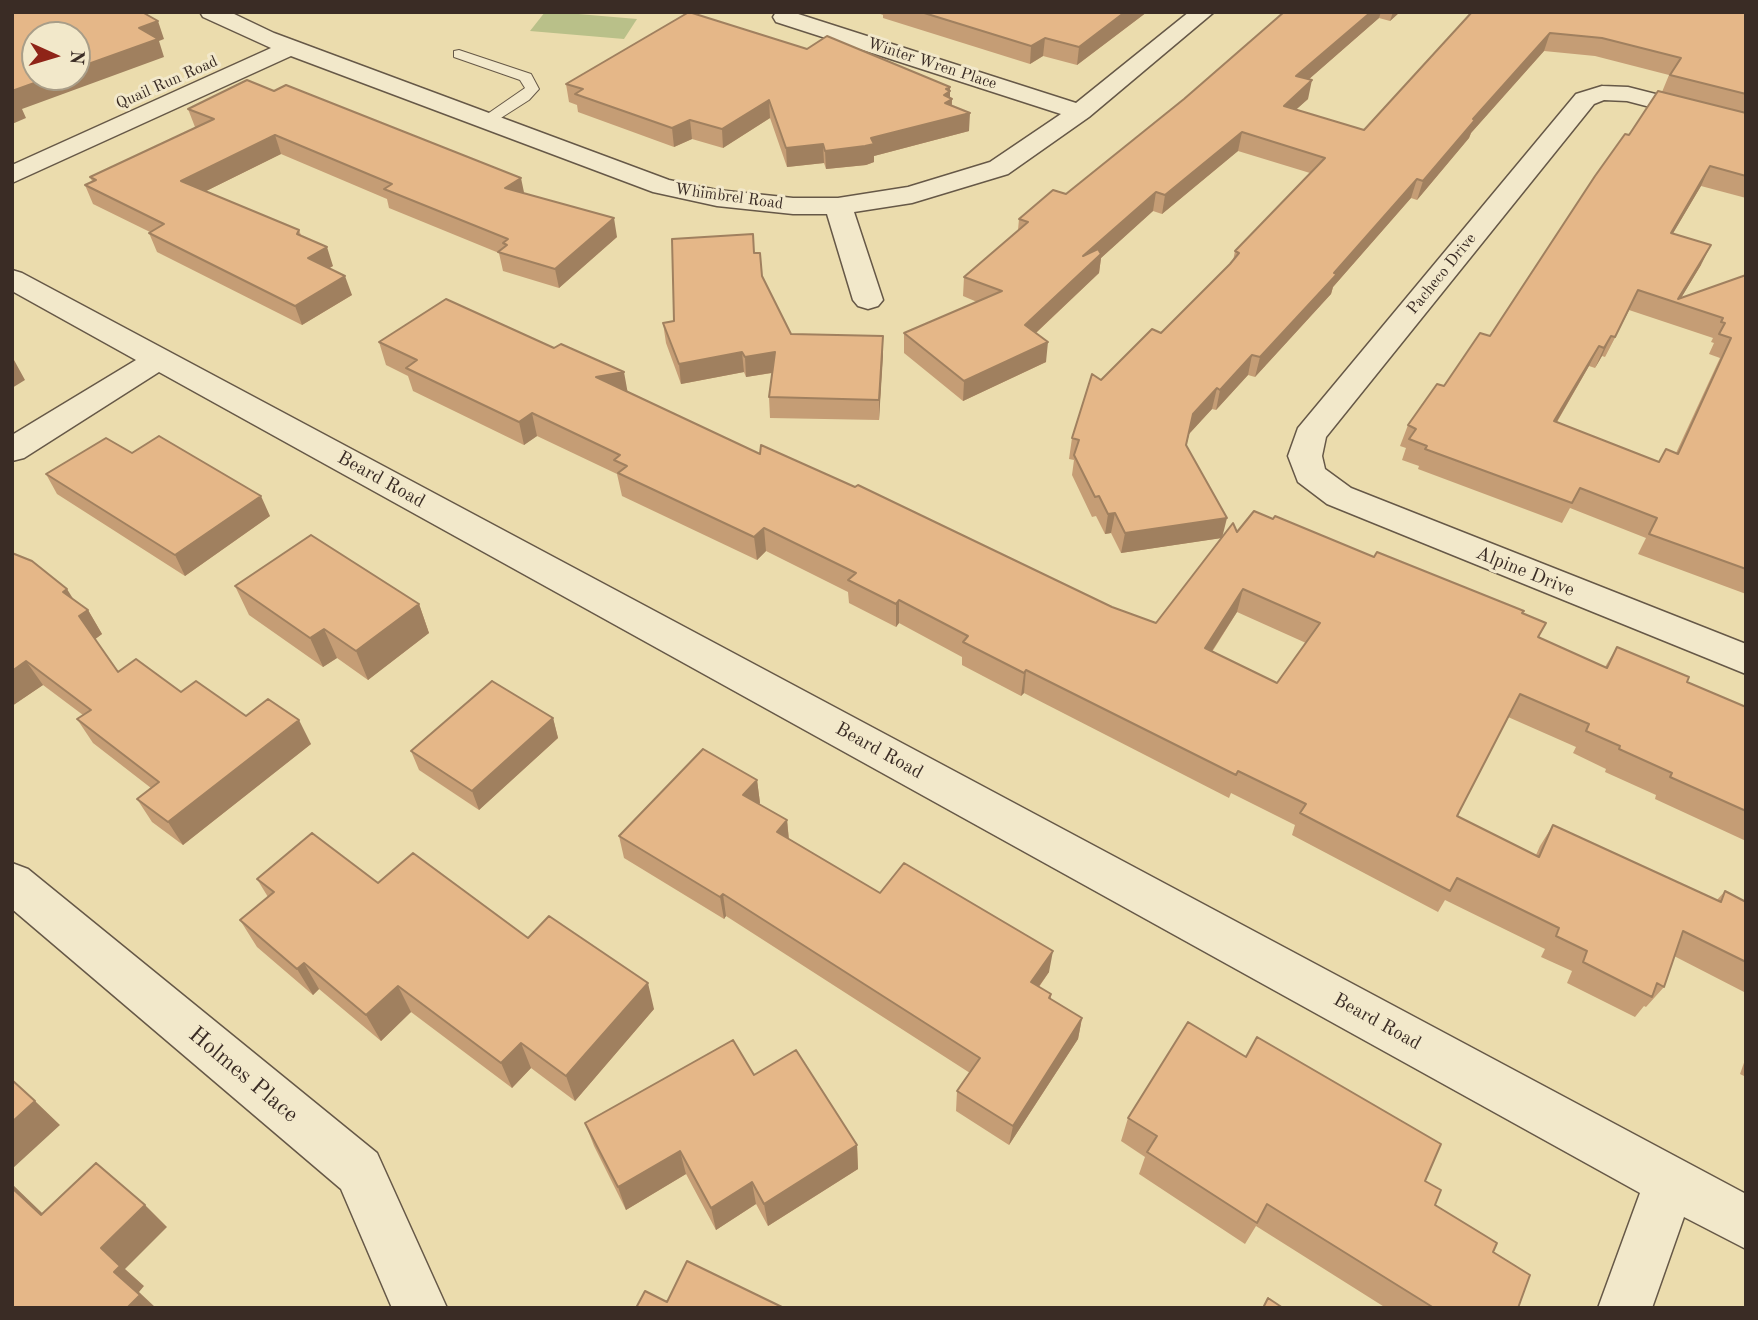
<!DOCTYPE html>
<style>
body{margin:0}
#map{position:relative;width:1758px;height:1320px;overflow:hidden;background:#ebdcad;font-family:"Old Standard TT",serif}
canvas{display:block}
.frame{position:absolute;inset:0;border:14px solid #3a2c25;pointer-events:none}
.north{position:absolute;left:21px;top:21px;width:70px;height:70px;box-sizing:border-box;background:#f2e8ca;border:2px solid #a89d88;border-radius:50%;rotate:94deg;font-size:19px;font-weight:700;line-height:28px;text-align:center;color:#3a2c25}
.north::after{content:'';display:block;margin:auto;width:24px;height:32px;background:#8f2418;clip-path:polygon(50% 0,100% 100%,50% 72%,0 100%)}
</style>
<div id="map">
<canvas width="1758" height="1320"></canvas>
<div class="frame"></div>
<div class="north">N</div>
</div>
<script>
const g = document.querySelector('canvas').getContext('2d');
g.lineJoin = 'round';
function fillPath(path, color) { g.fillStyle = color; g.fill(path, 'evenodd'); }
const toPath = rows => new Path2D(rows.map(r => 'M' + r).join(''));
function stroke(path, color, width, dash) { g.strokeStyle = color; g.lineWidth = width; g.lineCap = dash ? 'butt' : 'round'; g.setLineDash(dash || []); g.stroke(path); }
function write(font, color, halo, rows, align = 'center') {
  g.font = font + ' "Old Standard TT",serif'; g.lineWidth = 6; g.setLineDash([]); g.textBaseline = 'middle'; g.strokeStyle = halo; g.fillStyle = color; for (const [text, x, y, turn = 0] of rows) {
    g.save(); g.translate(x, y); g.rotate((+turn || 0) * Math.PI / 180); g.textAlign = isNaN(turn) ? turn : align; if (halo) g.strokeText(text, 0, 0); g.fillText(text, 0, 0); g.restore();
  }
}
const green = toPath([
 [545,12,555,12,637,19,624,39,530,31]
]);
const service = toPath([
 [459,50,531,74,539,89,529,100,493,123,483,123,481,120,483,117,525,88,520,80,454,57,454,51,459,50]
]);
const minor = toPath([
 [200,12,230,12,274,33,669,180,717,190,793,198,838,198,908,187,990,162,1061,114,776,22,773,17,776,12,792,12,1076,103,1189,12,1214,12,1089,117,1008,174,912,203,854,212,883,300,878,306,868,309,858,306,853,300,827,214,793,214,717,206,653,192,291,56,12,183,12,165,271,48,203,17,200,12],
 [1602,86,1628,87,1746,117,1746,132,1627,101,1604,100,1594,104,1326,437,1322,456,1325,469,1351,488,1746,644,1746,674,1327,504,1298,482,1288,456,1298,428,1576,94,1602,86],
 [12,270,22,273,1746,1194,1746,1249,1684,1217,1652,1308,1598,1308,1640,1193,159,372,24,458,12,461,12,435,136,360,12,291,12,270],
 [12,863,28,869,377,1153,447,1308,392,1308,341,1189,12,909,12,863]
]);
const wall = toPath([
 [875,12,1147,12,1077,65,1043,56,1030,64,883,18,883,15],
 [1284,12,1400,12,1390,21,1379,18,1309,79,1308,99,1295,110,1364,130,1472,12,1746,12,1746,198,1701,186,1673,233,1701,265,1681,298,1746,275,1746,594,1638,554,1646,538,1570,508,1562,523,1418,469,1419,466,1402,460,1406,448,1400,446,1408,425,1490,336,1629,135,1662,92,1669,75,1595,56,1544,51,1471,133,1469,138,1417,200,1411,198,1333,287,1331,294,1255,377,1248,375,1216,410,1212,409,1189,434,1186,446,1222,537,1237,532,1374,557,1522,613,1538,637,1605,667,1617,647,1687,682,1746,707,1746,841,1655,799,1656,795,1605,772,1606,769,1573,753,1576,747,1508,717,1457,816,1536,855,1540,846,1553,825,1717,900,1725,891,1746,902,1746,993,1674,956,1664,987,1646,1007,1644,1006,1635,1017,1567,983,1572,971,1541,957,1545,949,1445,900,1438,912,1292,835,1295,825,1231,793,1229,798,1024,693,1021,696,962,665,962,657,899,623,896,627,849,603,848,592,766,551,757,560,622,496,617,474,537,436,524,445,413,391,408,376,386,365,379,342,627,391,760,454,1112,607,1156,623,1221,538,1121,553,1111,533,1105,534,1096,516,1092,517,1072,475,1074,460,1069,459,1072,438,1101,380,1161,333,1233,261,1235,251,1310,173,1238,151,1162,214,1153,211,1101,258,1099,273,1036,333,1046,362,963,401,904,353,904,333,977,302,963,296,964,277,1018,230,1019,219,1066,194,1184,99],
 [1629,310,1713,338,1711,342,1714,343,1709,354,1720,358,1676,453,1659,462,1557,422,1589,366,1595,368,1602,356,1605,357],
 [1237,612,1306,643,1277,683,1212,652],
 [807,49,950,87,950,98,952,99,952,105,969,131,874,156,874,162,866,165,826,169,824,163,787,167,770,118,723,148,692,139,674,147,578,112,577,105,569,102,566,84],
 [188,109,524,193,617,237,559,288,503,271,499,253,389,208,387,199,281,154,206,191,299,230,301,235,333,266,329,268,352,295,302,325,157,252,149,233,150,232,93,204,85,185,92,181,90,177,196,127,195,127],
 [754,253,762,276,791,334,883,336,879,420,770,418,769,397,772,373,746,377,744,372,681,384,666,343,663,323,674,321],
 [132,453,270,516,185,576,57,494,46,474],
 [12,553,88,610,102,634,95,639,118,672,181,692,246,716,311,744,183,845,152,822,137,799,151,788,93,743,77,719,83,715,43,685,12,706],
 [235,586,419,604,429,633,368,680,337,658,323,667,249,615],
 [553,718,558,738,479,810,419,770,411,751],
 [757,780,760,803,759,804,787,820,789,839,880,893,1049,972,1039,987,1051,994,1051,999,1082,1018,1078,1039,1009,1145,956,1111,957,1091,970,1073,726,916,724,919,624,858,619,836],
 [257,879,378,883,528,938,654,1009,575,1101,531,1068,512,1088,411,1012,381,1041,319,989,313,995,257,947,240,920,268,897],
 [1746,1057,1746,1077,1740,1074],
 [754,1075,857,1145,858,1169,768,1226,756,1204,716,1230,686,1174,626,1210,594,1146,585,1123],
 [1128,1118,1425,1181,1435,1205,1493,1252,1518,1308,1386,1308,1256,1226,1245,1244,1139,1174,1145,1157,1121,1141]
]);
const shadedWall = toPath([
 [1125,12,1147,12,1077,65,1079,47],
 [1371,12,1381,12,1379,18,1292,94,1296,76],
 [1393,12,1400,12,1390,21],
 [158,21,164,39,159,41,164,57,22,109,26,118,12,124,12,91,51,77,77,77,77,68,139,28],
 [1550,33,1544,51,1471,133,1469,138,1417,200,1423,181,1473,119],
 [1045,38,1043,56,1030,64,1031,46],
 [1312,80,1308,99,1279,125,1284,106],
 [950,87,950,100,952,99,951,117,970,113,969,131,874,156,874,162,866,165,826,169,825,151,944,95,946,89],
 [769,100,770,118,723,148,722,129],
 [690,120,692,139,674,147,672,128],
 [1242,132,1238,151,1162,214,1165,195],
 [275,135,281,154,188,200,181,181],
 [823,144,824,163,787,167,786,148],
 [1710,166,1701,186,1662,252,1671,233],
 [521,178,525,197,505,188],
 [1417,179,1411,198,1333,287,1331,294,1255,377,1260,357],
 [1156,192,1153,211,1101,258,1099,273,1023,345,1025,325,1083,256],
 [614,218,617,237,559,288,555,269],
 [1711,245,1701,265,1678,303,1676,303],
 [327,247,333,266,314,277,308,258],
 [345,276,352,295,302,325,295,306],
 [1638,290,1629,310,1605,357,1615,337],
 [883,336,883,356,879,420,879,400],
 [1611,336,1602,356,1595,368,1604,348],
 [1048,342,1046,362,963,401,964,381],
 [1599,346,1589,366,1545,442,1554,421],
 [742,352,744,372,681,384,679,364],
 [775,352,777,372,746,377,745,357],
 [1252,355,1248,375,1216,410,1220,390],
 [14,360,25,380,12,388,12,361],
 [624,372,628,394,596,377],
 [1217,388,1212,409,1189,434,1181,466,1193,414],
 [532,413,537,436,524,445,519,422],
 [261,496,270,516,185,576,175,555],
 [1115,513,1111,533,1105,534,1108,514],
 [1227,518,1222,538,1121,553,1125,533],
 [764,528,766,551,757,560,754,537],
 [67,589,82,613,63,592],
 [1243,589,1237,612,1199,671,1205,648],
 [899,600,899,623,896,627,896,604],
 [419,604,429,633,368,680,356,651],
 [88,610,102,634,94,640,79,616],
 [324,629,337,658,323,667,310,638],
 [26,661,43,685,12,706,12,671],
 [1026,670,1024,693,1021,696,1024,673],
 [553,718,558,738,479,810,472,791],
 [299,720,311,744,183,845,168,822],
 [757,780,760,803,746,818,743,795],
 [787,820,789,842,777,832],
 [723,894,726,916,724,919,720,897],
 [1053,951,1049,972,1027,1003,1031,982],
 [304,963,319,989,313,995,297,969],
 [648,983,654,1009,575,1101,566,1076],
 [398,986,411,1012,381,1041,366,1015],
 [1082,1018,1078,1039,1009,1145,1013,1126],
 [521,1043,531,1068,512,1088,501,1063],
 [35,1101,60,1125,12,1169,12,1122],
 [857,1145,858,1169,768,1226,764,1204],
 [680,1151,686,1174,626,1210,618,1187],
 [752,1182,756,1204,716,1230,711,1208],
 [12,1184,67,1237,41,1215,12,1188],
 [145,1205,167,1227,125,1269,144,1286,139,1292,156,1308,127,1308,114,1272,101,1248]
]);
const building = toPath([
 [12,12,142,12,158,21,139,28,158,39,77,68,77,35,35,35,35,77,51,77,12,91,12,12],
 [689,12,807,49,827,36,950,87,946,89,950,91,944,95,952,99,945,103,970,113,871,138,874,144,865,146,825,151,823,144,786,148,769,100,722,129,690,120,672,128,575,94,583,89,566,84,689,12],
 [921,12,1125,12,1079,47,1045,38,1031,46,921,12],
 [1284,12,1371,12,1296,76,1312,80,1284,106,1364,130,1472,12,1746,12,1746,94,1670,75,1681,58,1602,38,1550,33,1473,119,1475,120,1423,181,1417,179,1334,273,1337,274,1260,357,1252,355,1220,390,1217,388,1193,414,1186,445,1227,518,1125,533,1115,513,1108,514,1099,496,1095,497,1074,455,1079,440,1072,438,1092,374,1101,380,1152,329,1161,333,1230,264,1239,253,1235,251,1325,158,1242,132,1165,195,1156,192,1083,256,1098,249,1101,254,1025,325,1048,342,964,381,904,333,1002,291,964,277,1028,222,1019,219,1053,190,1066,194,1184,99,1284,12],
 [247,80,274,91,286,85,521,178,505,188,614,218,555,269,498,252,507,245,503,243,508,239,384,189,392,184,275,135,181,181,299,230,297,234,327,247,308,258,345,276,295,306,149,233,164,224,85,185,96,180,90,177,214,119,188,109,247,80],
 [1658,91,1746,113,1746,176,1710,166,1671,233,1711,245,1678,299,1746,275,1746,569,1649,534,1657,518,1580,488,1572,503,1425,449,1427,446,1409,439,1416,429,1408,425,1437,384,1444,386,1480,333,1490,336,1595,176,1625,134,1629,135,1658,91],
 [1638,290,1723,318,1721,322,1725,323,1719,334,1731,338,1678,454,1666,449,1659,462,1554,421,1599,346,1604,348,1611,336,1615,337,1638,290],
 [753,234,754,253,760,253,762,276,791,334,883,336,879,400,769,397,775,352,745,357,742,352,679,364,663,323,674,321,672,239,753,234],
 [446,299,554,348,561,344,624,372,596,377,760,454,761,445,855,487,858,485,1112,607,1156,623,1233,523,1237,532,1254,511,1273,519,1275,516,1374,557,1377,552,1524,611,1522,613,1546,623,1538,637,1607,668,1617,647,1689,677,1687,682,1746,707,1746,811,1670,777,1672,773,1619,749,1620,746,1586,731,1589,724,1520,694,1457,816,1539,857,1553,825,1721,902,1725,891,1746,902,1746,962,1683,931,1664,987,1657,983,1652,997,1583,962,1587,951,1556,936,1559,928,1457,878,1450,891,1300,813,1306,804,1238,771,1236,775,1026,670,1024,673,963,642,968,636,899,600,896,604,848,580,856,573,764,528,754,537,618,473,627,466,614,460,620,455,532,413,519,422,406,368,417,360,379,342,446,299],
 [1243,589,1320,623,1277,683,1205,648,1243,589],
 [159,436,261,496,175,555,46,474,106,438,132,453,159,436],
 [311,535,419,604,356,651,324,629,310,638,235,586,311,535],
 [12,553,32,561,67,589,63,592,88,610,79,616,118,672,136,659,181,692,196,681,246,716,268,699,299,720,168,822,137,799,159,782,77,719,91,710,26,661,12,671,12,553],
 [492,681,553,718,472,791,411,751,492,681],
 [703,749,757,780,743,795,787,820,777,832,880,893,904,863,1053,951,1031,982,1051,994,1049,998,1082,1018,1013,1126,957,1091,980,1058,723,894,720,897,619,836,703,749],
 [312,833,378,883,413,853,528,938,549,916,648,983,566,1076,521,1043,501,1063,398,986,366,1015,304,963,297,969,240,920,274,892,257,879,312,833],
 [1188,1022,1246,1057,1257,1037,1441,1144,1425,1181,1441,1190,1435,1205,1497,1243,1493,1252,1530,1275,1518,1308,1434,1308,1267,1204,1257,1223,1147,1152,1157,1136,1128,1118,1188,1022],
 [733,1040,754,1075,796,1050,857,1145,764,1204,752,1182,711,1208,680,1151,618,1187,585,1123,733,1040],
 [12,1080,35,1101,12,1122,12,1080],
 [96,1163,145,1205,101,1248,120,1266,114,1272,140,1295,127,1308,12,1308,12,1188,41,1215,96,1163],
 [687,1261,784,1308,636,1308,645,1291,667,1302,687,1261],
 [1268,1298,1283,1308,1263,1308,1268,1298]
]);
const farStreetnames = [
 ["Winter Wren Place",932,64,18],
 ["Quail Run Road",167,83,-24],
 ["Whimbrel Road",729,197,8],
 ["Pacheco Drive",1442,274,-51]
];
const streetNames = [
 ["Beard Road",381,480,29],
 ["Alpine Drive",1525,572,22],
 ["Beard Road",879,751,29],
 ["Beard Road",1377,1022,29]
];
const nearStreetnames = [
 ["Holmes Place",243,1075,40]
];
fillPath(green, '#b9c089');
stroke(service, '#665847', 2);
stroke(minor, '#665847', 3);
fillPath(service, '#f2e8ca');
fillPath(minor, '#f2e8ca');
fillPath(wall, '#c59d75');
fillPath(shadedWall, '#a0805f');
fillPath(building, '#e5b788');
stroke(building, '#a0805f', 2);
write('16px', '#3a2c25', '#f2e8ca', farStreetnames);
write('19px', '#3a2c25', '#f2e8ca', streetNames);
write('23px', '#3a2c25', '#f2e8ca', nearStreetnames);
</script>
